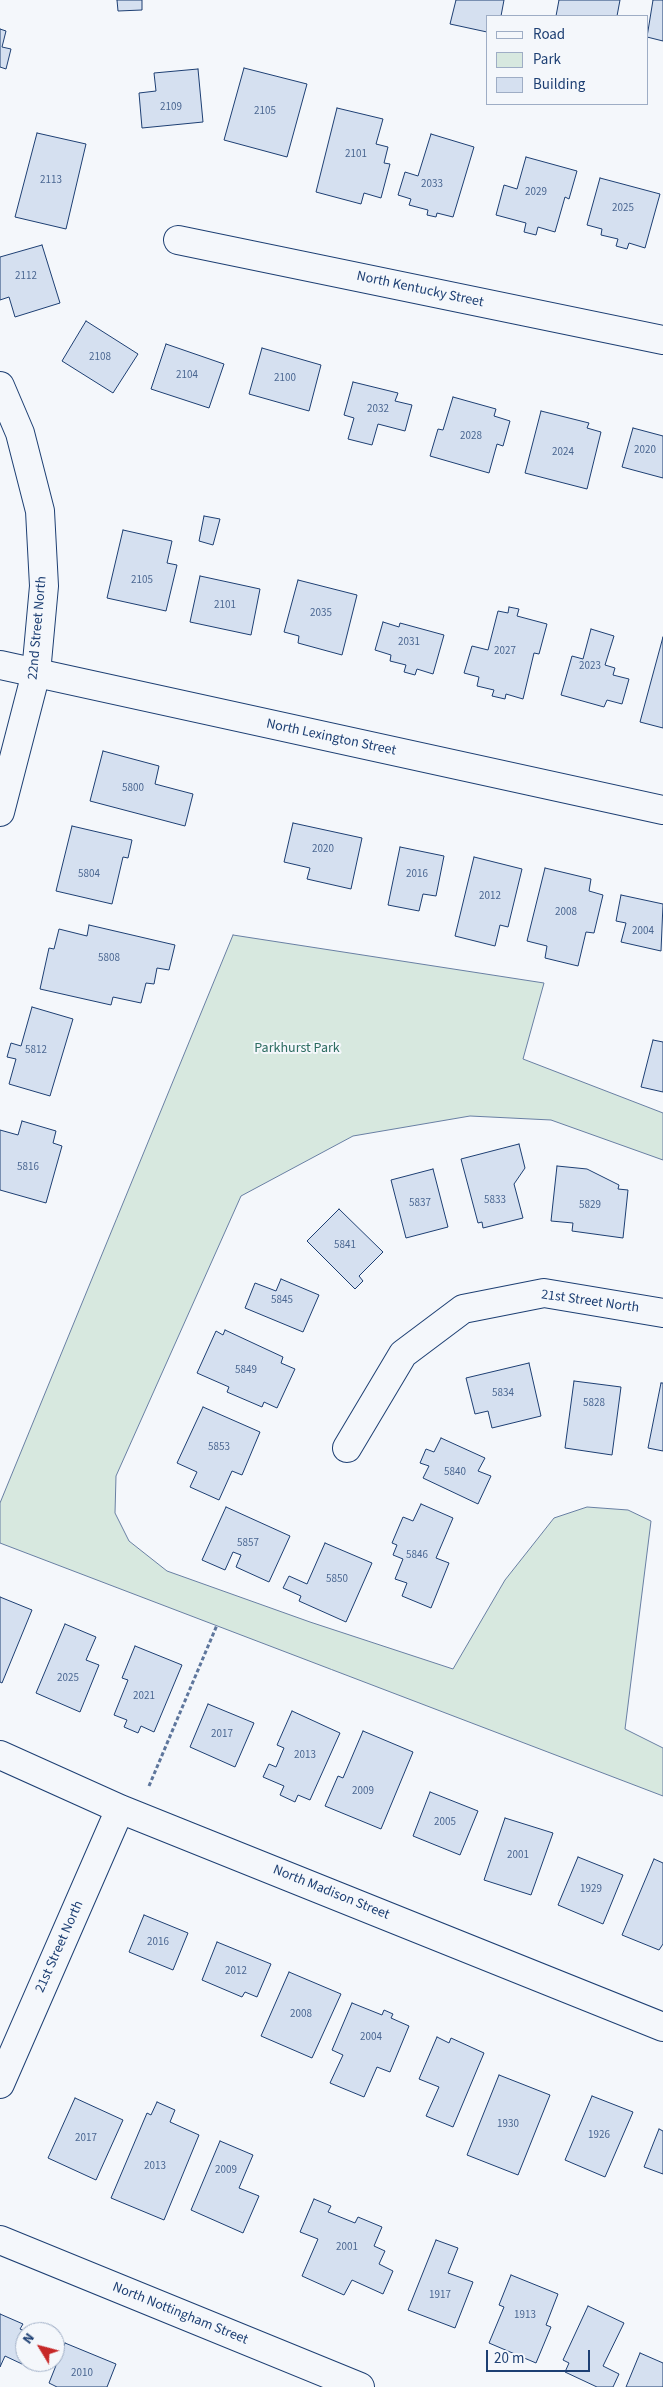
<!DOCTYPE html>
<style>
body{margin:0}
#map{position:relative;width:663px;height:2387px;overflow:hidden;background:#f4f7fb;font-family:"Source Sans 3",sans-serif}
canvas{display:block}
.legend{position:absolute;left:486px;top:15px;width:162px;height:90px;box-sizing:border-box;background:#f4f7fb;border:1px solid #9eadc5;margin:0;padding:6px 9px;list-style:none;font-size:15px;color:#1d3f73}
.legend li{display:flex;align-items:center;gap:10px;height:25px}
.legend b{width:25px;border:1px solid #9eadc5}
.north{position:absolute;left:15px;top:2322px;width:50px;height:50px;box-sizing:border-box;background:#f4f7fb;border:1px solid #9eadc5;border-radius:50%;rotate:307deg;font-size:14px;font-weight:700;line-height:20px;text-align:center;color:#1d3f73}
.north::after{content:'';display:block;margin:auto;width:18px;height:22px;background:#c62828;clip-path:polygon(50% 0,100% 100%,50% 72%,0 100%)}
.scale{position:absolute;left:486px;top:2350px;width:104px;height:22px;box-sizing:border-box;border:2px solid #1d3f73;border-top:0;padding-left:6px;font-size:15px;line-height:18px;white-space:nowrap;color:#1d3f73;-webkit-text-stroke:4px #f4f7fb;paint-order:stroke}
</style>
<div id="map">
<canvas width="663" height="2387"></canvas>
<ul class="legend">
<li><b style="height:6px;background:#f4f7fb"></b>Road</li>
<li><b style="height:14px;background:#d7e8df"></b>Park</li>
<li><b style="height:14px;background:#d5e0f0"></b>Building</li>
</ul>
<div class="north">N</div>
<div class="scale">20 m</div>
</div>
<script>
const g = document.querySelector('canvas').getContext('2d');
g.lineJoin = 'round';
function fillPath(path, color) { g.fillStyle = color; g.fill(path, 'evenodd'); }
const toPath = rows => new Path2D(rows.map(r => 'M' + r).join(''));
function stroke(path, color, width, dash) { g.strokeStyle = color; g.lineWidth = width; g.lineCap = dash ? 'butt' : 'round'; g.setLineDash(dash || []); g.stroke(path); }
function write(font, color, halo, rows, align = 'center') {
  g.font = font + ' "Source Sans 3",sans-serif'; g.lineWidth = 4; g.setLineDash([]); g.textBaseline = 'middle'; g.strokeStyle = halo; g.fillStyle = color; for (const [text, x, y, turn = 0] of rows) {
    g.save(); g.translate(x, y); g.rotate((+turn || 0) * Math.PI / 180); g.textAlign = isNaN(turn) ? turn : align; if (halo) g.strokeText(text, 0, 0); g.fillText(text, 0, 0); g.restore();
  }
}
const green = toPath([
 [233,935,544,983,523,1059,663,1113,663,1160,551,1120,470,1116,353,1136,241,1196,116,1476,115,1513,129,1541,167,1571,310,1622,453,1669,505,1580,554,1518,587,1507,628,1510,651,1521,625,1729,663,1748,663,1796,0,1543,0,1503,233,935]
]);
const building = toPath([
 [117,0,142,0,142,10,118,11,117,0],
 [456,0,504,0,501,16,487,16,487,32,450,24,456,0],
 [559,0,620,0,617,16,556,16,559,0],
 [653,0,663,0,663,41,647,37,653,0],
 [0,29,6,31,2,47,11,49,6,69,0,67,0,29],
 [244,68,307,84,287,157,224,140,244,68],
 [198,69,203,122,142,128,139,93,156,91,154,73,198,69],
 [337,108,383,119,376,144,388,147,384,163,390,164,381,198,364,193,361,204,316,192,337,108],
 [37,133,86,144,66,229,15,217,37,133],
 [431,134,474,147,453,217,437,213,436,217,427,215,428,210,409,205,411,199,398,195,405,172,418,176,431,134],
 [526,157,577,171,569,199,565,197,555,232,538,227,536,235,524,232,526,223,496,215,504,185,517,189,526,157],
 [600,178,660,194,645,248,629,243,627,249,616,246,618,239,601,235,602,229,587,225,600,178],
 [42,245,60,303,15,317,9,297,0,300,0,257,42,245],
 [86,321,138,354,113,393,62,361,86,321],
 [166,344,224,364,209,408,151,389,166,344],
 [262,348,321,365,309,411,249,394,262,348],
 [353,382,398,393,395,401,412,405,405,431,378,424,372,445,348,439,354,418,344,415,353,382],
 [453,397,496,409,494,416,510,421,503,446,497,444,489,473,430,456,438,429,443,430,453,397],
 [541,411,589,423,587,428,601,432,587,489,525,473,541,411],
 [633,428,663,436,663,478,622,467,633,428],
 [204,516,220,519,213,545,199,541,204,516],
 [123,530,172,541,167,563,177,565,166,611,107,598,123,530],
 [200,576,260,589,251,635,190,622,200,576],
 [298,580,357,595,342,655,298,643,299,636,284,632,298,580],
 [509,607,519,609,517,616,547,624,539,654,534,653,523,699,506,694,505,699,492,696,494,690,477,686,479,677,464,673,472,646,488,650,498,611,508,613,509,607],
 [383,622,399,627,400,623,444,635,433,674,417,669,415,675,404,672,406,665,390,661,391,655,375,650,383,622],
 [591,629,614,636,605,665,615,668,613,675,629,679,622,704,607,700,604,707,561,695,572,656,583,659,591,629],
 [663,637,663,728,640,722,663,637],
 [103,751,159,766,155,784,193,794,185,826,90,801,103,751],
 [293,823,362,838,351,889,307,879,310,868,284,862,293,823],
 [72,826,132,840,128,858,123,857,112,904,56,891,72,826],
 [400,847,444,856,436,896,423,894,419,911,388,905,400,847],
 [474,857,522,869,508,927,500,925,495,946,455,936,474,857],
 [545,868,591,879,589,891,603,895,594,933,586,932,578,966,545,958,547,946,527,941,545,868],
 [621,895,663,904,661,951,621,942,626,923,616,921,621,895],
 [89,925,175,945,169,970,157,968,154,984,146,983,141,1003,113,997,111,1005,40,989,49,948,54,949,59,929,87,936,89,925],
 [32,1007,73,1019,50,1096,9,1084,16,1059,7,1057,11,1043,21,1046,32,1007],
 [653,1040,663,1042,663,1092,641,1087,653,1040],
 [22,1121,56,1131,53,1143,62,1146,46,1203,0,1190,0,1130,18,1135,22,1121],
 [519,1144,525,1168,514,1184,523,1218,483,1228,482,1222,478,1223,461,1159,519,1144],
 [557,1166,587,1169,619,1185,618,1189,628,1190,623,1238,572,1231,573,1223,551,1221,557,1166],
 [433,1169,448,1227,406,1238,391,1180,433,1169],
 [339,1209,383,1252,359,1276,363,1281,355,1289,307,1241,339,1209],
 [281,1279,319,1295,303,1332,245,1308,255,1283,276,1291,281,1279],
 [225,1330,283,1357,281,1363,295,1369,277,1408,264,1402,262,1407,227,1392,229,1387,197,1373,216,1331,223,1335,225,1330],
 [529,1363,541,1416,492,1428,488,1411,475,1414,466,1378,529,1363],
 [574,1381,621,1387,612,1455,565,1448,574,1381],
 [661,1383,663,1383,663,1451,648,1448,661,1383],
 [203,1407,260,1432,242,1475,232,1471,219,1500,190,1487,197,1472,177,1463,203,1407],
 [441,1438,485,1458,478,1471,491,1476,478,1504,423,1478,429,1466,420,1463,426,1449,434,1452,441,1438],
 [421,1504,453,1518,436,1558,449,1563,431,1608,402,1596,407,1583,395,1579,403,1559,393,1555,397,1545,392,1543,403,1517,413,1521,421,1504],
 [226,1507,290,1536,269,1582,236,1567,241,1555,233,1552,225,1570,202,1560,226,1507],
 [325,1543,372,1563,346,1622,299,1601,301,1596,283,1588,289,1576,307,1584,325,1543],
 [0,1597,32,1610,2,1683,0,1682,0,1597],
 [65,1624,96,1637,86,1660,99,1665,80,1712,36,1693,65,1624],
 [135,1646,182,1665,154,1732,141,1726,138,1733,124,1727,127,1720,114,1715,128,1680,122,1678,135,1646],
 [208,1704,254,1723,235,1767,190,1747,208,1704],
 [292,1711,340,1733,310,1800,298,1795,295,1802,280,1795,284,1786,263,1777,269,1764,276,1767,284,1748,277,1745,292,1711],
 [363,1731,413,1752,381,1829,325,1806,338,1776,343,1778,363,1731],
 [430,1792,478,1811,460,1855,413,1836,430,1792],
 [505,1818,553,1833,531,1895,484,1880,505,1818],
 [578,1857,623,1875,603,1924,558,1905,578,1857],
 [654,1859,663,1863,663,1944,659,1950,622,1935,654,1859],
 [144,1915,188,1933,173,1970,129,1952,144,1915],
 [217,1942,271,1964,257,1997,245,1992,242,1997,202,1980,217,1942],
 [289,1972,341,1994,312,2058,261,2036,289,1972],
 [352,2003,382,2015,384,2010,393,2014,391,2018,409,2026,390,2072,377,2067,364,2097,330,2083,343,2055,332,2050,352,2003],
 [437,2037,449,2043,451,2038,484,2053,453,2127,426,2116,439,2087,419,2079,437,2037],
 [499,2075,550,2095,518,2175,467,2155,499,2075],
 [592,2096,633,2112,605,2177,565,2160,592,2096],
 [75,2098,123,2120,96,2180,48,2158,75,2098],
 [157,2102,175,2110,170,2122,199,2135,164,2220,111,2198,147,2113,151,2115,157,2102],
 [659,2129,663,2131,663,2174,644,2167,659,2129],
 [220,2141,253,2155,239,2188,259,2196,243,2233,191,2210,220,2141],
 [314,2199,331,2206,328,2212,355,2223,358,2217,382,2227,374,2246,385,2251,379,2264,393,2271,383,2294,352,2280,344,2295,302,2276,318,2239,300,2232,314,2199],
 [436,2240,458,2248,448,2273,473,2282,455,2328,408,2310,436,2240],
 [511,2275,558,2294,546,2325,551,2327,536,2363,489,2343,504,2307,499,2305,511,2275],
 [588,2306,624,2323,603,2366,619,2374,613,2387,597,2387,565,2372,569,2363,563,2360,588,2306],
 [0,2314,23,2324,20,2329,27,2332,25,2332,25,2357,22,2364,5,2356,0,2367,0,2314],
 [65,2343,116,2364,107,2387,57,2387,49,2383,65,2343],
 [640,2353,663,2363,663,2387,626,2387,640,2353]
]);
const path = toPath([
 [149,1786,217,1625]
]);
const street = toPath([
 [178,240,663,340],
 [0,386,20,433,40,511,44,586,36,673,0,812],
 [347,1448,403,1354,463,1309,544,1293,663,1313],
 [0,1755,120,1809,663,2027],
 [0,2084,120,1809],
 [0,2240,360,2387]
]);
const secondary = toPath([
 [0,665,663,810]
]);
const numberNames = [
 ["2109",171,108],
 ["2105",265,112],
 ["2101",356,155],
 ["2113",51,181],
 ["2033",432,185],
 ["2029",536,193],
 ["2025",623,209],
 ["2112",26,277],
 ["2108",100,358],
 ["2104",187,376],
 ["2100",285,379],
 ["2032",378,410],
 ["2028",471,437],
 ["2020",645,451],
 ["2024",563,453],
 ["2105",142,581],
 ["2101",225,606],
 ["2035",321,614],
 ["2031",409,643],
 ["2027",505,652],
 ["2023",590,667],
 ["5800",133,789],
 ["2020",323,850],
 ["5804",89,875],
 ["2016",417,875],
 ["2012",490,897],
 ["2008",566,913],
 ["2004",643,932],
 ["5808",109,959],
 ["5812",36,1051],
 ["5816",28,1168],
 ["5833",495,1201],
 ["5837",420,1204],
 ["5829",590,1206],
 ["5841",345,1246],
 ["5845",282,1301],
 ["5849",246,1371],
 ["5834",503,1394],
 ["5828",594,1404],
 ["5853",219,1448],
 ["5840",455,1473],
 ["5857",248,1544],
 ["5846",417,1556],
 ["5850",337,1580],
 ["2025",68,1679],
 ["2021",144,1697],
 ["2017",222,1735],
 ["2013",305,1756],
 ["2009",363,1792],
 ["2005",445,1823],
 ["2001",518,1856],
 ["1929",591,1890],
 ["2016",158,1943],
 ["2012",236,1972],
 ["2008",301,2015],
 ["2004",371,2038],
 ["1930",508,2125],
 ["1926",599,2136],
 ["2017",86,2139],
 ["2013",155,2167],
 ["2009",226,2171],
 ["2001",347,2248],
 ["1917",440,2296],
 ["1913",525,2316],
 ["2010",82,2374]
];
const streetNames = [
 ["North Kentucky Street",420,290,12],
 ["22nd Street North",38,628,-85],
 ["North Lexington Street",331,738,12],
 ["21st Street North",590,1302,8],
 ["North Madison Street",331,1893,22],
 ["21st Street North",60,1947,-66],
 ["North Nottingham Street",180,2314,22]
];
const parkNames = [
 ["Parkhurst Park",297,1049]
];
fillPath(green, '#d7e8df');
stroke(green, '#687fa3', 1);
fillPath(building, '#d5e0f0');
stroke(building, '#1d3f73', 1);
stroke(street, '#1d3f73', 30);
stroke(secondary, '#1d3f73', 30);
stroke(path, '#5e769c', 3, [4, 2.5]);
stroke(street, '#f4f7fb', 28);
stroke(secondary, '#f4f7fb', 28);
write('11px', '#4b6792', null, numberNames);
write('14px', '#1d3f73', '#f4f7fb', streetNames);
write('14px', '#2c6c60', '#f4f7fb', parkNames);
</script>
